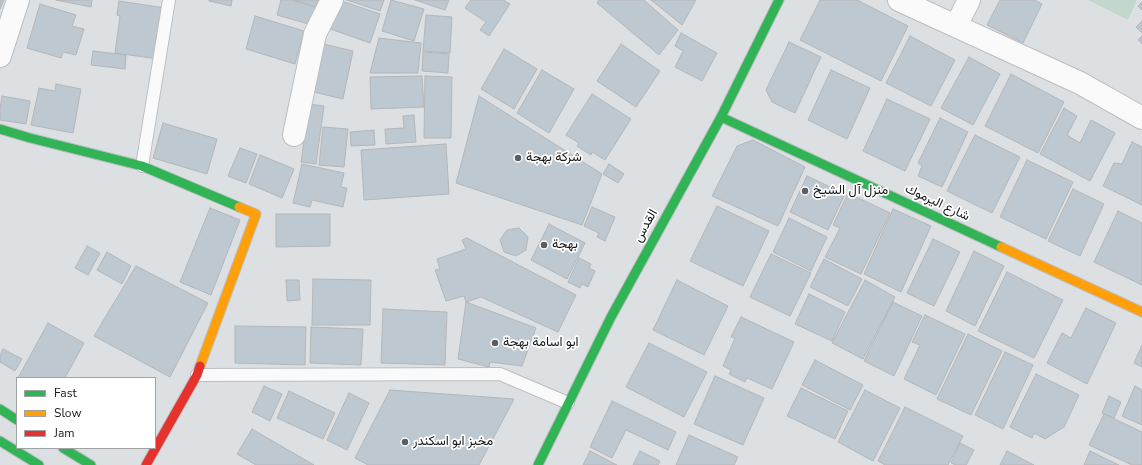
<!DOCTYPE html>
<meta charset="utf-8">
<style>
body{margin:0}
#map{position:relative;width:1142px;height:465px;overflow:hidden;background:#dde0e3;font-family:"Nunito Sans",sans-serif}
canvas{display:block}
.legend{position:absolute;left:16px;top:377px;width:140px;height:72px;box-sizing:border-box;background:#fff;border:1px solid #a1a2a3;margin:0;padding:5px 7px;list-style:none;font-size:12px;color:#151718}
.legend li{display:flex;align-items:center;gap:8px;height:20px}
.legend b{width:20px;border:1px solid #a1a2a3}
</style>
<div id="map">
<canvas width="1142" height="465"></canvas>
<ul class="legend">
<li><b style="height:5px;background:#30b455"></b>Fast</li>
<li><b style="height:5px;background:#ff9f0a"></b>Slow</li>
<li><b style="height:5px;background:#e5322d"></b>Jam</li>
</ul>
</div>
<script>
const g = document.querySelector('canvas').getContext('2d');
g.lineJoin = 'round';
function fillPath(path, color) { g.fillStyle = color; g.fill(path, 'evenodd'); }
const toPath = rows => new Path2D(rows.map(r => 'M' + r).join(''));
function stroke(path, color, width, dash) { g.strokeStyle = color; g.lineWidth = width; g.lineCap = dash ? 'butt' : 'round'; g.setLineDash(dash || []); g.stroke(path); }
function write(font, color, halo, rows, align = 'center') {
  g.font = font + ' "Nunito Sans",Vazirmatn,sans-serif'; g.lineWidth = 3.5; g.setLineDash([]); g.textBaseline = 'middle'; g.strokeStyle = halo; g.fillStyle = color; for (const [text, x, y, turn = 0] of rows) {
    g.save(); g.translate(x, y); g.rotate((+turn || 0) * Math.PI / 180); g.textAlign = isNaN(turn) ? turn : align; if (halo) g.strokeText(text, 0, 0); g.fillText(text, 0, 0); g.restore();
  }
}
const green = toPath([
 [1088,0,1137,0,1128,20]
]);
const building = toPath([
 [0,0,4,0,0,9,0,0],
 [56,0,92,0,91,7,56,0],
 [209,0,232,0,231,6,209,1,209,0],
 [281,0,292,0,317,8,312,25,277,15,281,0],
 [295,0,322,0,320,8,295,0],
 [339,0,380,14,370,43,325,27,339,0],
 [347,0,384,0,380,11,347,0],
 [391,0,424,9,414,41,382,31,391,0],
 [415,0,449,0,445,10,415,0],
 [471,0,503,0,510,4,489,36,480,30,486,22,465,8,471,0],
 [599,0,644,0,678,30,659,55,597,3,599,0],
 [651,0,696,0,682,25,651,0],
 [820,0,857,0,908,26,881,81,800,40,820,0],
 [1000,0,1035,0,1042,4,1023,43,987,25,1000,0],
 [119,1,165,8,158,59,115,53,120,16,117,15,119,1],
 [1142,2,1142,10,1138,6,1142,2],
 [40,4,76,15,72,26,84,29,76,55,63,52,61,58,27,48,40,4],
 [426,15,452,17,450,53,423,51,426,15],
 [255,16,304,31,295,64,246,49,255,16],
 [1142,21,1142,33,1136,27,1142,21],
 [681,33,717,53,702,81,675,67,683,51,675,46,681,33],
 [910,36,955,60,931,106,886,83,910,36],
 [1142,36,1142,44,1138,40,1142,36],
 [379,38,421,43,418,73,370,73,379,38],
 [789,42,821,57,795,113,772,102,766,90,789,42],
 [319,43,353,51,343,99,309,91,319,43],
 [621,44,660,71,636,107,597,81,621,44],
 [504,49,537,69,514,109,481,89,504,49],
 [93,51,126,55,125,69,91,65,93,51],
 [423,52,449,54,448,73,422,71,423,52],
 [969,57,1000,74,973,125,941,108,969,57],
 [542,70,574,89,549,133,517,113,542,70],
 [831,70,870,88,847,139,808,120,831,70],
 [1011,74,1064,102,1038,153,985,126,1011,74],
 [422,76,424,107,371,109,370,77,422,76],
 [425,76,452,77,451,138,424,138,425,76],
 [56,84,81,89,73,133,31,125,39,88,55,91,56,84],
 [592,94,631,119,605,160,592,152,591,155,577,146,579,143,566,135,592,94],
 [2,96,30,101,26,124,0,120,0,109,2,96],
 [479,96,602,174,582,225,456,183,479,96],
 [887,99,930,119,905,171,863,151,887,99],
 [309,104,324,106,316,164,301,162,309,104],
 [1064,108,1077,116,1067,135,1080,143,1091,120,1115,133,1090,181,1040,154,1064,108],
 [414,115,416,142,386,144,385,129,404,128,403,116,414,115],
 [940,118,968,132,942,187,918,176,922,166,918,163,940,118],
 [163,123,217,139,207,174,153,158,163,123],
 [323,127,348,129,344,167,319,165,323,127],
 [374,130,375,145,351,146,350,132,374,130],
 [975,135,1020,157,992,213,947,191,975,135],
 [753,140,805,167,778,226,712,196,737,146,753,140],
 [1132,142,1142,147,1142,205,1103,186,1114,163,1122,164,1132,142],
 [446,144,449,194,364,200,361,150,446,144],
 [240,148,257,154,246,183,228,176,240,148],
 [260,155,294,169,282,198,249,184,260,155],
 [1027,160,1073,182,1046,239,1000,217,1027,160],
 [302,164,344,173,341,187,347,188,343,207,312,200,310,207,293,203,302,164],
 [609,164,624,174,618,183,603,174,609,164],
 [807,176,845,194,828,230,790,212,807,176],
 [1073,189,1104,204,1080,256,1048,241,1073,189],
 [848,193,890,213,861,274,825,257,840,228,833,225,848,193],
 [717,206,769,231,743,286,690,261,717,206],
 [592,207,615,217,605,241,597,237,599,233,584,226,592,207],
 [210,208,240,220,211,295,180,282,210,208],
 [893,209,931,226,901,292,864,274,893,209],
 [1118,211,1142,223,1142,285,1094,262,1118,211],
 [276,214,330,214,330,246,276,247,276,214],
 [789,218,827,237,811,271,773,252,789,218],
 [549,224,585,243,567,279,531,260,549,224],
 [519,228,528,237,526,250,516,256,504,252,500,240,507,230,519,228],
 [467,238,576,295,558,332,481,297,466,302,464,296,446,301,435,270,440,269,437,259,466,249,462,240,467,238],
 [933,239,960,252,934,306,907,293,933,239],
 [87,246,100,253,88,275,75,268,87,246],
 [974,251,1004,266,975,326,946,311,974,251],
 [107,252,131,266,122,284,97,270,107,252],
 [771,254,811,273,790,316,750,297,771,254],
 [579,258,591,264,589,268,595,271,588,287,582,284,580,288,568,282,579,258],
 [824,259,862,279,848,306,810,287,824,259],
 [136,266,208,303,170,377,94,336,136,266],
 [1007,272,1063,300,1034,358,978,331,1007,272],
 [313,279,371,280,370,325,312,325,313,279],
 [286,280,299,280,300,300,287,301,286,280],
 [677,280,728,306,704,355,653,330,677,280],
 [865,280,895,297,863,359,832,343,865,280],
 [809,294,845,312,832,341,795,324,809,294],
 [466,302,536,328,522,366,490,362,489,367,458,359,466,302],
 [893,302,922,316,894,376,864,361,893,302],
 [1086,308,1116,323,1087,384,1047,363,1062,333,1071,338,1086,308],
 [383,309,447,312,445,365,381,363,383,309],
 [925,315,965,334,936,395,904,379,920,345,912,342,925,315],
 [741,317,794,342,772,389,747,378,745,382,729,374,731,370,723,366,735,338,731,337,741,317],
 [48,323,84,343,65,378,18,378,48,323],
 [235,326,306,327,305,365,235,363,235,326],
 [311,327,363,329,361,365,310,363,311,327],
 [968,334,1002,351,971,415,937,399,968,334],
 [649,343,707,372,684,417,626,387,649,343],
 [1142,345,1142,367,1134,363,1142,345],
 [3,349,22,359,15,371,0,362,0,355,3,349],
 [1005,352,1033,365,1003,429,975,415,1005,352],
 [815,360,863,385,850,410,802,385,815,360],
 [1036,374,1079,395,1064,427,1045,439,1034,433,1032,438,1010,427,1036,374],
 [715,376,764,398,743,445,694,424,715,376],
 [264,386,282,394,270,421,252,412,264,386],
 [1135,386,1142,390,1142,425,1122,416,1135,386],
 [801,388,848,411,835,439,787,416,801,388],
 [390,390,514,399,479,465,368,465,355,458,390,390],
 [865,390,900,408,873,461,838,442,865,390],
 [289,391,335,413,323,439,277,418,289,391],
 [349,393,369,403,347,450,327,440,349,393],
 [1109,396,1121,402,1114,418,1102,413,1109,396],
 [612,401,676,432,668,450,626,430,612,458,590,447,612,401],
 [905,407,963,436,948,465,885,465,878,461,905,407],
 [1104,414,1142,432,1142,465,1132,465,1089,445,1104,414],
 [252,429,314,465,256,465,237,454,252,429],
 [689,435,738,457,734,465,676,465,689,435],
 [960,443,974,450,966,465,956,465,951,463,960,443],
 [590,451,617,465,583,465,590,451],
 [640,451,660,461,658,465,633,465,640,451],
 [1007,451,1034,465,1000,465,1007,451],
 [1090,451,1119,465,1084,465,1090,451]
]);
const lane = toPath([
 [142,166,169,0],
 [197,375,500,374,568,403]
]);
const street = toPath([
 [899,0,1080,83,1142,118],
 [956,26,969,0],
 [0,56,18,0],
 [294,135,315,34,332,0]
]);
const fast = toPath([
 [721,117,1001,247],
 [0,129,30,138,142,166,239,207],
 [0,409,17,420],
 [0,441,39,465],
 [63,448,91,465],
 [538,465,611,317,721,117,779,0]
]);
const slow = toPath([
 [1001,247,1142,312],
 [200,366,256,214,239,207]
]);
const jam = toPath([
 [146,465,197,375,200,366]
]);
const markers = [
 [518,158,4,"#5b5d5f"],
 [805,191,4,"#5b5d5f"],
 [544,245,4,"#5b5d5f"],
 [495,343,4,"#5b5d5f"],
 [405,442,4,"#5b5d5f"]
];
const poiNames = [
 ["شركة بهجة",526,158],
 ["منزل آل الشيخ",813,191],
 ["بهجة",552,245],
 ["ابو اسامة بهجة",503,343],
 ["مخبز ابو اسكندر",413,442]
];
const streetNames = [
 ["شارع اليرموك",937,203,25],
 ["القدس",646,226,-61]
];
fillPath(green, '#c2d8cd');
fillPath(building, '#bec8d1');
stroke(building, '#b4b6b8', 1);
stroke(lane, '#bcbec1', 14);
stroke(street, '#bcbec1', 24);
stroke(fast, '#bcbec1', 11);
stroke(slow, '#bcbec1', 11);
stroke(jam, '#bcbec1', 11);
stroke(lane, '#fafafb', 12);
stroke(street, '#fafafb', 22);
stroke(fast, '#30b455', 9);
stroke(slow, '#ff9f0a', 9);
stroke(jam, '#e5322d', 9);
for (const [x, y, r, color] of markers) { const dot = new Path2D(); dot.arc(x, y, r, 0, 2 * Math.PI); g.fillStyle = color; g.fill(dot); stroke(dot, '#fff', 1.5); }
write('13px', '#151718', '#fff', poiNames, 'left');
write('13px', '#151718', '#fff', streetNames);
</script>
